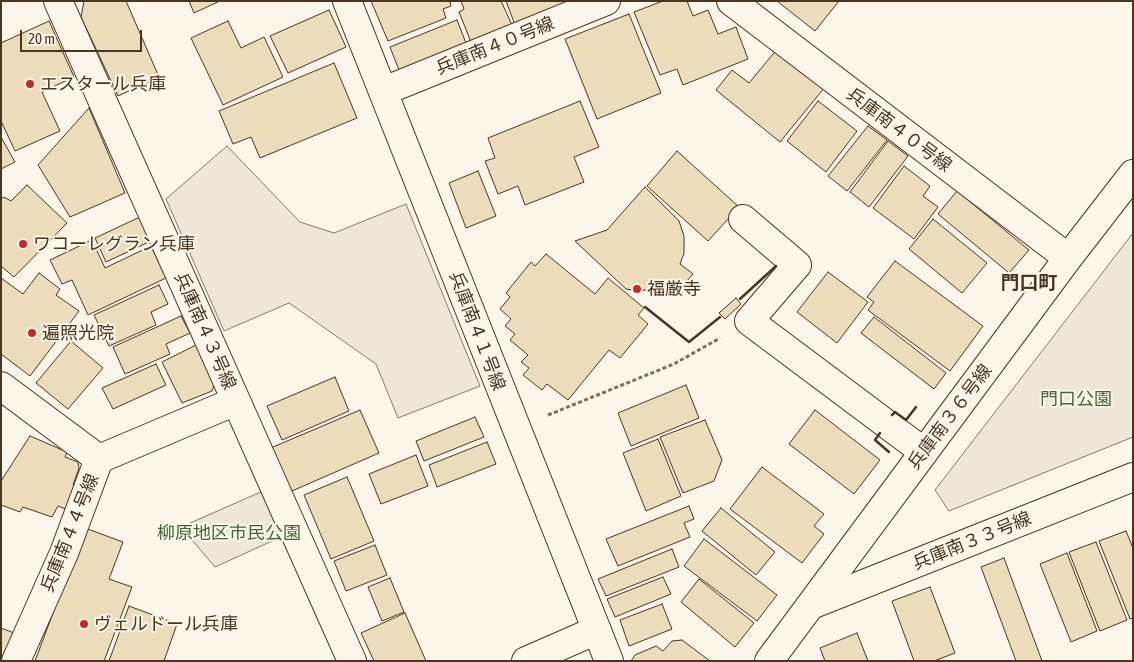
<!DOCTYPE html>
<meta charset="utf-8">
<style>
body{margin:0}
#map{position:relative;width:1134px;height:662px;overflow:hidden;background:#fbf6e9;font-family:"Asap Condensed",sans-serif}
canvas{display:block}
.frame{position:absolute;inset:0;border:2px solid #4a3520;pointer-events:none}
.scale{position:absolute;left:20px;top:30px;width:122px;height:22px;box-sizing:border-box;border:2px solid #4a3520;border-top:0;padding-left:6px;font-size:15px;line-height:18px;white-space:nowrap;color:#4a3520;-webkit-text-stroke:4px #fbf6e9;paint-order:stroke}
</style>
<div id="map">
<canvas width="1134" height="662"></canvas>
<div class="frame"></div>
<div class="scale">20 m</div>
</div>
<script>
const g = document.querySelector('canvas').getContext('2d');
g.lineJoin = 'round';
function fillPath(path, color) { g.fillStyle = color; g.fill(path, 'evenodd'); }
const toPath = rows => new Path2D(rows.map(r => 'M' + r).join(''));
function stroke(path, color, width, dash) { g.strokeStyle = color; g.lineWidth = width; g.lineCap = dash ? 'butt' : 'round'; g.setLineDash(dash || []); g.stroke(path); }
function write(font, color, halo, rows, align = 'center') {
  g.font = font + ' "Asap Condensed","Noto Sans JP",sans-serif'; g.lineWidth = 4; g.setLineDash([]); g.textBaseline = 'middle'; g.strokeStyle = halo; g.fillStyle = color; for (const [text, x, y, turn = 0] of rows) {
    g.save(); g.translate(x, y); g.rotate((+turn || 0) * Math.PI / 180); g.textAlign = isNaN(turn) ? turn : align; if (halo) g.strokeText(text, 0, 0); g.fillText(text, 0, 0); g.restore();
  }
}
const green = toPath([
 [227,146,300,222,334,233,406,204,480,386,398,418,376,364,289,303,224,331,166,199,227,146],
 [1133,233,1133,437,949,511,935,490,1133,233],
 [263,491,283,536,215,567,181,527,263,491]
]);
const building = toPath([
 [84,1,126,1,159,77,118,96,81,17,84,1],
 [189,1,220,1,194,13,189,1],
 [371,1,450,1,451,6,443,9,446,18,388,41,371,1],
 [461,1,501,1,512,25,471,42,459,12,464,9,461,1],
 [506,1,568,1,569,4,515,25,506,1],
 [663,1,687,1,693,16,708,10,718,34,736,27,748,59,683,85,677,69,660,75,634,12,663,1],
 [777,1,839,1,815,31,777,1],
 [329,10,346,47,288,73,270,36,329,10],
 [629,14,661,93,597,119,565,39,629,14],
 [457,20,466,43,399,70,390,47,457,20],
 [49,21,74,77,42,92,60,131,15,151,1,121,1,43,49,21],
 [228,21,241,48,264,37,283,77,223,105,191,38,228,21],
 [778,48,825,87,780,142,716,90,732,70,749,83,778,48],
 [334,63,357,118,260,158,251,137,233,144,219,111,334,63],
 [580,101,599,147,574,157,584,182,525,205,518,186,498,194,485,161,495,158,488,138,580,101],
 [818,101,857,131,826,172,787,141,818,101],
 [89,108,125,193,70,217,38,165,89,108],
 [868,126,887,140,847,191,828,176,868,126],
 [1,137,15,162,1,169,1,137],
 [888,141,908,156,869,207,850,192,888,141],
 [677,151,739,207,708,241,647,186,677,151],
 [904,166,930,186,923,196,938,207,914,239,873,208,904,166],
 [478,171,496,216,466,228,449,183,478,171],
 [27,185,67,223,14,277,1,266,1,199,4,197,11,201,27,185],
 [645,187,679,221,684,236,684,253,680,264,693,274,675,295,661,285,654,289,637,291,626,289,575,241,607,230,645,187],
 [957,191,1029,250,1009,273,938,214,957,191],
 [140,217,151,241,106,262,95,238,140,217],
 [933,219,987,263,962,293,909,249,933,219],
 [92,240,105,268,151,246,166,278,88,315,72,280,62,284,50,260,92,240],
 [546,254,595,294,608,278,644,308,638,315,648,324,620,358,609,350,568,400,547,384,542,390,523,375,529,368,521,362,528,355,510,340,515,334,505,326,511,319,500,309,510,297,506,293,531,262,535,266,546,254],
 [895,261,983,326,950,371,868,310,874,302,867,297,895,261],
 [828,272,868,302,837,343,797,312,828,272],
 [39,273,60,289,56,295,79,311,30,376,1,354,1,278,23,294,39,273],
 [159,285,168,304,151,312,156,325,109,346,94,315,159,285],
 [736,298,741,304,725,319,719,313,736,298],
 [181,316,190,333,166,344,170,354,125,374,113,347,181,316],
 [874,317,946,373,934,389,861,333,874,317],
 [71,341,103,368,68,409,36,383,71,341],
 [198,344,215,382,212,391,182,403,162,362,198,344],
 [156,364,166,385,113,409,102,388,156,364],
 [335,377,349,411,282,440,267,406,335,377],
 [686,385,699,418,631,446,618,413,686,385],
 [360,410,379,453,285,494,266,450,360,410],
 [815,410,880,460,854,494,789,444,815,410],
 [475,417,484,437,424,461,416,441,475,417],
 [705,420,722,460,714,481,683,493,660,437,705,420],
 [30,436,67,452,65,457,78,462,79,468,73,485,77,487,68,510,58,506,52,517,23,507,20,512,1,505,1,481,30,436],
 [658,439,681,496,646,511,623,453,658,439],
 [487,442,496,464,437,487,429,465,487,442],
 [416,455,428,486,381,504,369,474,416,455],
 [762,467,824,514,814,526,824,534,802,563,730,509,762,467],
 [347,477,374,541,331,559,304,495,347,477],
 [689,506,694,519,684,523,690,537,618,566,606,539,689,506],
 [721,508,775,552,756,575,702,531,721,508],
 [85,528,123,542,109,579,132,587,104,661,35,661,85,528],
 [1126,531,1133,548,1133,618,1130,619,1099,541,1126,531],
 [704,539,777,595,757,621,684,566,704,539],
 [1096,542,1127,620,1100,631,1069,552,1096,542],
 [375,545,387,575,346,591,334,561,375,545],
 [672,549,679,567,606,596,598,579,672,549],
 [1067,553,1097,631,1071,642,1040,564,1067,553],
 [1004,558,1042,661,1016,661,981,567,1004,558],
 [663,577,671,594,615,617,607,599,663,577],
 [390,578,404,612,382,621,368,587,390,578],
 [699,579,754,623,735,647,681,602,699,579],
 [930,587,955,653,934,661,914,661,892,601,930,587],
 [662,604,672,629,629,646,620,620,662,604],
 [129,606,177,624,164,661,109,661,129,606],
 [405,613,426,661,374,661,361,633,405,613],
 [1,628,14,633,3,661,1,661,1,628],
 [857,633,868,661,825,661,820,648,857,633],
 [682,640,710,661,631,661,635,655,656,646,663,651,672,641,682,640]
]);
const path = toPath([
 [548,415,674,364,720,338]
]);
const minor = toPath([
 [58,1,352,661],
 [347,1,609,661],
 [731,1,1068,258],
 [384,91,606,1],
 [743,219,797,265,749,321,924,452],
 [1,386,99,459],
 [811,605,1133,477],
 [16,661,64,553,99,459,236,401],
 [526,661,597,630],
 [769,661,1068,258,1133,174]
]);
const wall = toPath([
 [740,299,776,266],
 [645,307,689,342,720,317],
 [892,415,895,412,906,420,916,407],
 [880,433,875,440,889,452]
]);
const markers = [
 [30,84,5,"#c62828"],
 [23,244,5,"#c62828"],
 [637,289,5,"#c62828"],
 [32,333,5,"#c62828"],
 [84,624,5,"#c62828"]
];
const streetNames = [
 ["兵庫南４０号線",495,46,-22],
 ["兵庫南４０号線",899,130,37],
 ["兵庫南４３号線",205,331,66],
 ["兵庫南４１号線",477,331,69],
 ["兵庫南３６号線",950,417,-53],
 ["兵庫南４４号線",70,533,-68],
 ["兵庫南３３号線",972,541,-22]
];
const poiNames = [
 ["エスタール兵庫",40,84],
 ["ワコーレグラン兵庫",33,244],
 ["福厳寺",647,289],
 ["遍照光院",42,333],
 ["ヴェルドール兵庫",94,624]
];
const parkNames = [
 ["門口公園",1076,399],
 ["柳原地区市民公園",229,533]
];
const neighbourhoodNames = [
 ["門口町",1029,283]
];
fillPath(green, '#ede6d9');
stroke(green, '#887966', 1);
fillPath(building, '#ecdcbc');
stroke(building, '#4a3520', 1);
stroke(minor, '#4a3520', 30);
stroke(path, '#7f6f5c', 3, [4, 2.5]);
stroke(minor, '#fbf6e9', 28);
stroke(wall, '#4a3520', 2.5);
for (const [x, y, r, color] of markers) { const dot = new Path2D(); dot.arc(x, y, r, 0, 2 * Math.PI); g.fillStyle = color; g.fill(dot); stroke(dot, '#fbf6e9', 2); }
write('18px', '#4a3520', '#fbf6e9', streetNames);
write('18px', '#4a3520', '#fbf6e9', poiNames, 'left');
write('18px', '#436837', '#fbf6e9', parkNames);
write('bold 19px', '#4a3520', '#fbf6e9', neighbourhoodNames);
</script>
